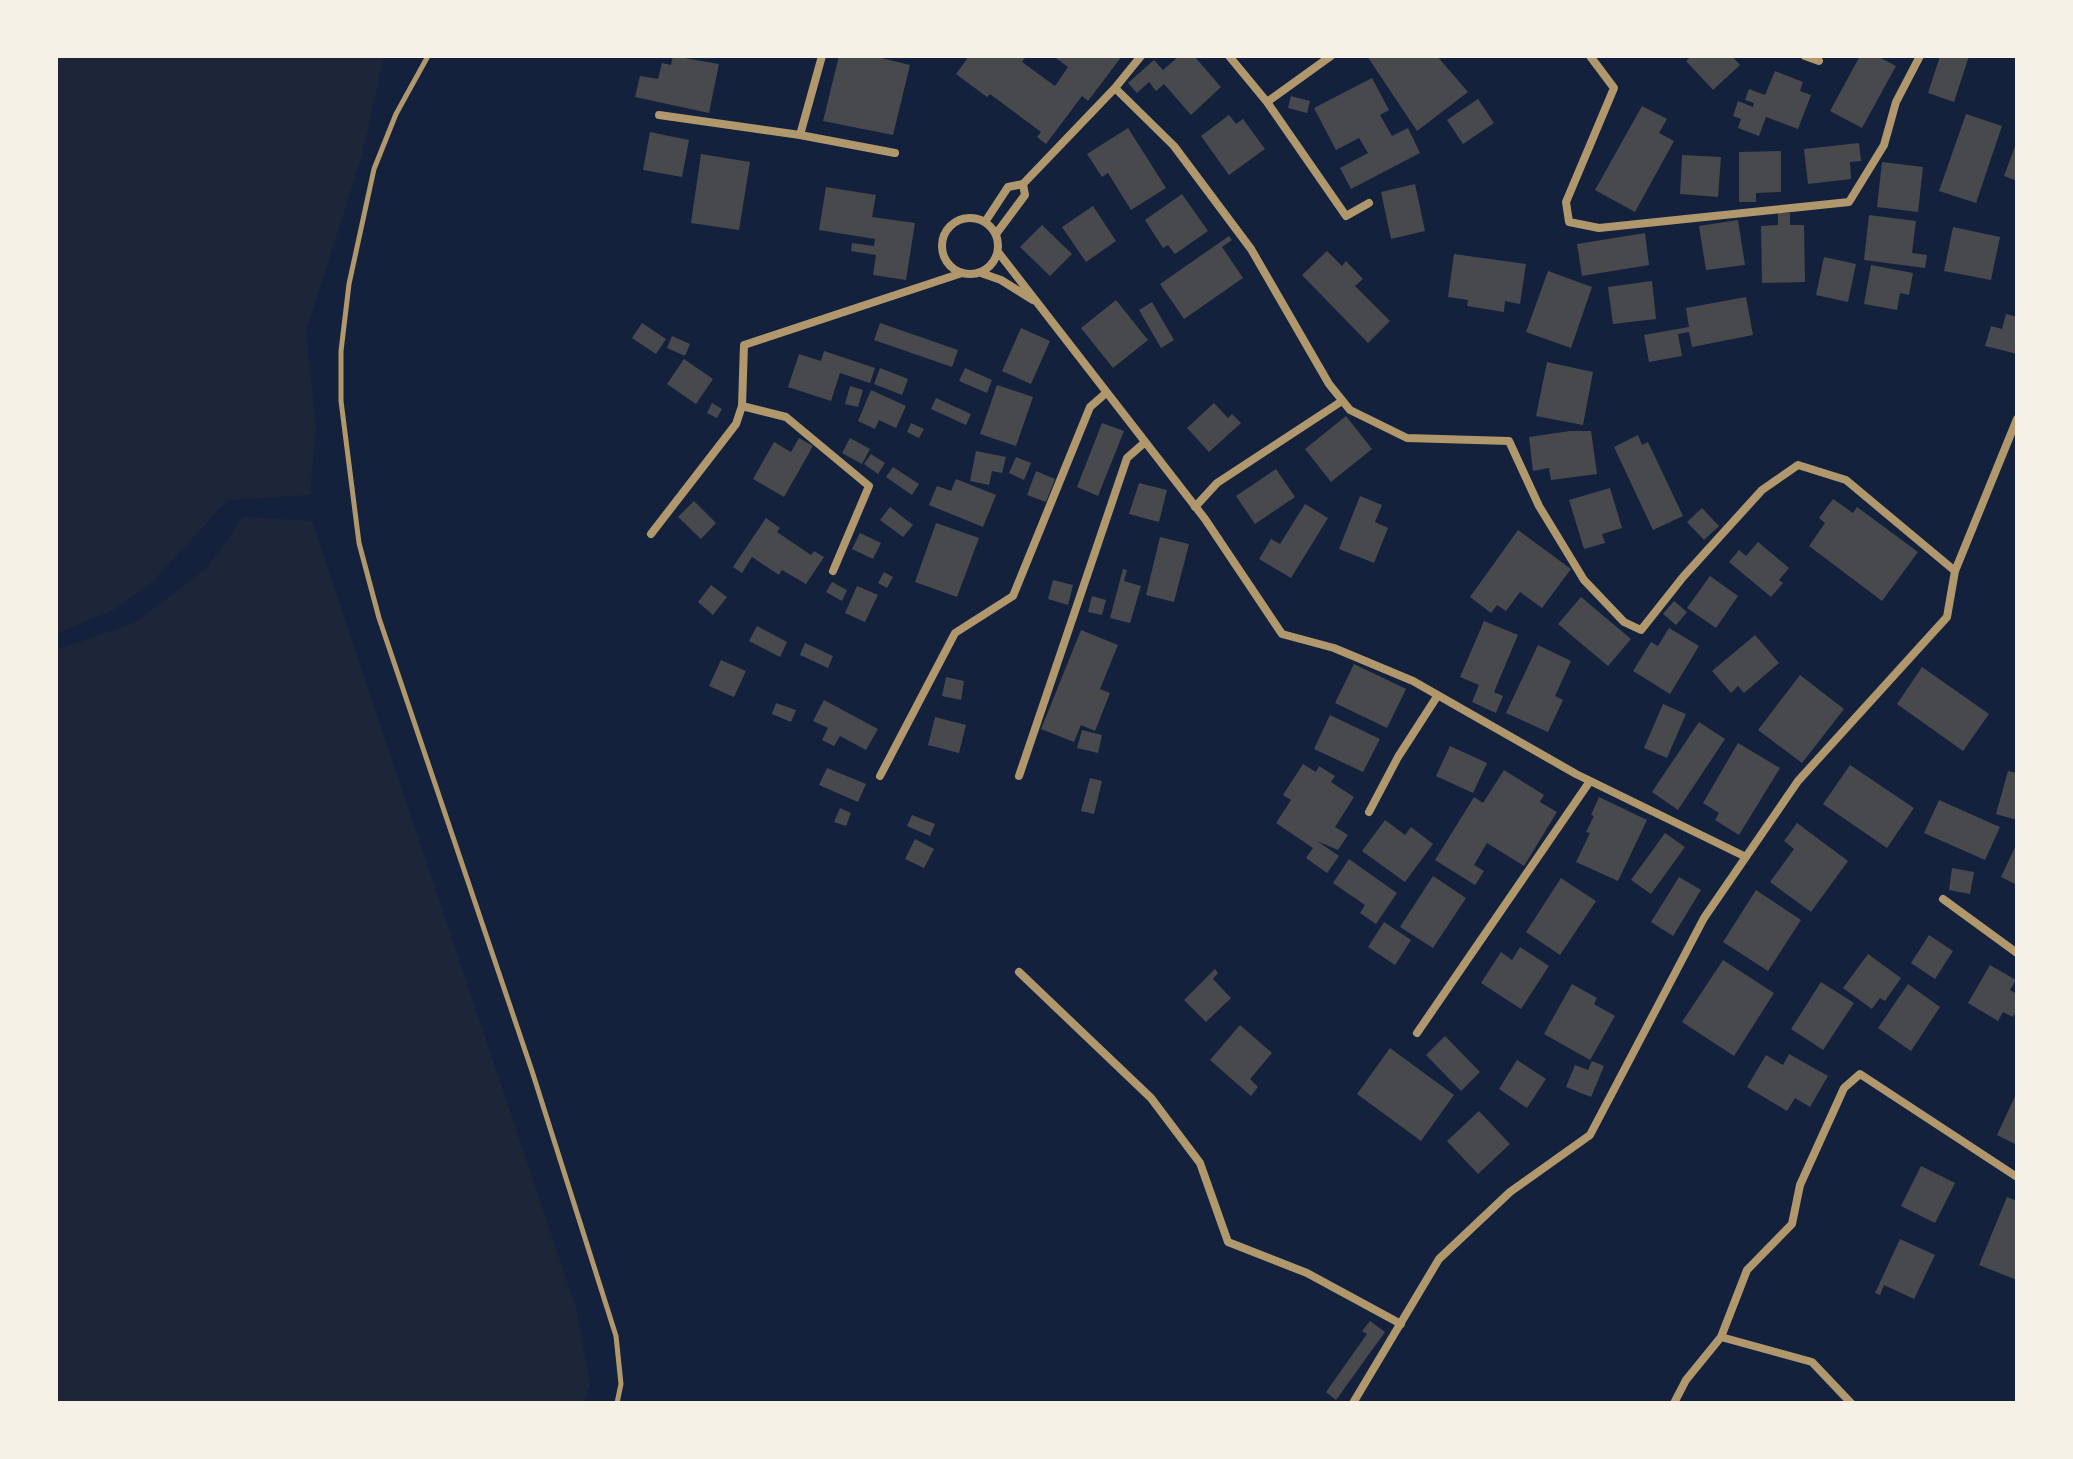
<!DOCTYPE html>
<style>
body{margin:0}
#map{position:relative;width:2073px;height:1459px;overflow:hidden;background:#14213d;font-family:"Nunito Sans",sans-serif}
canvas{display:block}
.frame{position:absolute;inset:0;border:58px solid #f6f1e7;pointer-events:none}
</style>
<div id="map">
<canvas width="2073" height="1459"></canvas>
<div class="frame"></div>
</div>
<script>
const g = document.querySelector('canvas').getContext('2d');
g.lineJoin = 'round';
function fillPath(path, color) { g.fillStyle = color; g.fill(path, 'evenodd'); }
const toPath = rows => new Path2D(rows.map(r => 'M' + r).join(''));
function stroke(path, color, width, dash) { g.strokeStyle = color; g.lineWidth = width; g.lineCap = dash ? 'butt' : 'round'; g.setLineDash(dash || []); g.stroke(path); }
const green = toPath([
 [56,56,384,56,362,155,306,332,316,427,310,495,228,500,153,581,114,610,56,634],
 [243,517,312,521,577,1311,590,1385,583,1403,56,1403,56,650,136,622,207,568]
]);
const building = toPath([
 [673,56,719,64,709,113,635,97,640,76,658,79,662,63,671,65],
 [839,56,873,56,910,65,893,135,823,121],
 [969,56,1026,56,1022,62,1055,86,1068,67,1053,56,1122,56,1088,101,1082,96,1046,144,1037,137,1041,132,990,94,987,97,956,74],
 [1179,56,1194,56,1221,87,1191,115,1164,84,1156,91,1149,82,1137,93,1128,83,1154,60,1163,70],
 [1367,56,1437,56,1468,92,1417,131],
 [1692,56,1732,56,1740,65,1713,90,1686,61],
 [1860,56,1877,56,1896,66,1862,128,1830,111],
 [1940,56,1969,56,1954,102,1928,93],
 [1775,71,1803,82,1800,91,1811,95,1798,129,1766,117,1759,136,1738,128,1741,119,1733,116,1738,101,1753,107,1754,103,1745,100,1749,89,1765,95],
 [1372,78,1389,110,1380,115,1392,136,1408,128,1420,153,1351,189,1340,168,1368,153,1359,138,1336,150,1314,108],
 [1291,96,1310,101,1307,113,1288,108],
 [1478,99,1494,123,1463,144,1447,120],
 [1642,106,1667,119,1659,133,1674,141,1635,212,1595,190],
 [1966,114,2002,126,1976,203,1939,191],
 [1229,115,1236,124,1243,119,1265,149,1229,175,1201,136],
 [1128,128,1166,188,1131,210,1108,173,1102,177,1087,154],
 [650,132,689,140,682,177,643,170],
 [2017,141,2017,181,2004,176],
 [1859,143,1861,161,1850,162,1851,179,1808,184,1804,149],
 [1781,151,1781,192,1756,193,1756,202,1739,202,1739,152],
 [701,154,750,162,739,230,691,223],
 [1682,155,1721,157,1718,197,1680,194],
 [1882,162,1923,167,1918,212,1877,207],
 [1415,184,1425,231,1391,239,1381,192],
 [826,187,876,195,872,217,915,223,906,280,873,275,876,255,851,251,852,243,874,246,875,239,819,230],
 [1182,194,1208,231,1175,254,1168,245,1163,248,1145,220],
 [1093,206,1116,241,1086,262,1062,227],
 [1778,213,1790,213,1790,225,1804,225,1805,282,1762,283,1761,226,1778,225],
 [1869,215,1916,221,1912,253,1927,255,1925,268,1864,260],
 [1738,220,1745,265,1706,270,1699,226],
 [1042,225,1072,254,1050,276,1020,247],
 [1953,227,2000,237,1991,280,1944,271],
 [1645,233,1649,265,1582,276,1577,244],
 [1229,236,1232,240,1222,247,1243,278,1184,319,1160,284],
 [1327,251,1342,266,1346,261,1363,279,1355,286,1390,321,1368,343,1302,275],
 [1454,254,1526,264,1520,304,1505,301,1504,312,1467,306,1468,300,1448,297],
 [1824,257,1856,264,1848,302,1816,295],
 [1871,265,1913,273,1909,295,1900,293,1897,310,1864,304],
 [1548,271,1592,287,1571,348,1526,332],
 [1652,281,1656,319,1613,324,1608,287],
 [1746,297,1753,335,1692,347,1689,332,1678,334,1682,356,1649,362,1644,335,1689,327,1686,308],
 [1116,300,1148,340,1113,368,1081,328],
 [1152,302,1174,340,1161,348,1139,310],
 [2006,314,2017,317,2017,354,1985,346,1991,326,2002,329],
 [642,323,666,339,656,354,632,338],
 [880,323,958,350,952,367,874,340],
 [1021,328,1050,341,1031,384,1002,371],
 [672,336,690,344,685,356,667,348],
 [824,351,875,368,870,383,840,373,831,401,788,387,799,354,821,361],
 [684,359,713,379,696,404,667,384],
 [1547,362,1593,372,1583,425,1536,416],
 [880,368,908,379,902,395,874,384],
 [965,368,992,380,987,393,959,381],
 [997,385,1033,397,1016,446,980,434],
 [850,386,863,390,858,407,845,404],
 [871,390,906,406,896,428,879,420,875,429,858,421],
 [936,398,971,414,966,425,931,409],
 [712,403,722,409,717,418,707,413],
 [1214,403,1228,418,1232,414,1241,423,1209,452,1187,428],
 [1346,416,1372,449,1331,482,1305,449],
 [911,423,924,429,919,438,907,432],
 [1102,423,1124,431,1098,496,1077,487],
 [1570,431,1591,431,1597,474,1551,480,1549,468,1533,471,1529,437],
 [1638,435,1642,445,1648,442,1683,516,1653,530,1614,447],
 [799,438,813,446,784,497,753,479,774,442,791,452],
 [850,438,870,449,862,464,842,453],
 [976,451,1006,457,1002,473,992,471,989,485,970,481],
 [871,454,885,463,878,474,864,464],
 [1016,457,1031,463,1024,480,1009,473],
 [893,467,919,484,912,495,886,477],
 [1276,469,1295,497,1255,524,1236,496],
 [1036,471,1055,479,1046,502,1027,495],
 [956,479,996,495,983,527,929,505,937,486,951,491],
 [1139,483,1167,490,1159,522,1129,514],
 [1610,488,1622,528,1602,534,1605,543,1584,549,1569,500],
 [1360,496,1382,505,1375,522,1388,528,1374,563,1339,549],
 [1833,499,1853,513,1857,507,1918,552,1882,601,1809,546,1825,523,1819,518],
 [694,501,716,523,701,539,678,517],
 [1305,504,1328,518,1291,578,1259,559,1271,539,1280,544],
 [890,507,913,525,903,537,880,520],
 [1702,508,1719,526,1704,540,1687,522],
 [766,518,780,528,777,532,811,555,814,551,824,557,806,584,782,570,779,575,752,557,742,573,733,567],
 [936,523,979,538,957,597,915,582],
 [1518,530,1571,569,1542,608,1520,592,1506,611,1497,605,1491,613,1470,597],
 [860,533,881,543,873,559,852,549],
 [1160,537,1189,544,1174,602,1146,595],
 [1758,542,1789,568,1779,580,1783,583,1771,597,1729,562,1739,550,1746,556],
 [1123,569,1127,570,1124,581,1141,586,1130,623,1110,618],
 [884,572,893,577,887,588,878,583],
 [1710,576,1738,596,1716,628,1687,608],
 [1053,580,1073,585,1068,605,1048,599],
 [832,582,847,590,842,601,826,592],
 [711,585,727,597,713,615,698,602],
 [857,586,878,595,865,622,845,613],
 [1092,596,1106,600,1102,615,1088,612],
 [1581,597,1631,639,1608,666,1558,624],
 [1674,601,1687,612,1676,625,1663,614],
 [1484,621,1518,635,1494,692,1503,696,1496,713,1472,702,1479,685,1460,677],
 [757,626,787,642,780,657,749,641],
 [1669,628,1699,646,1670,694,1633,671,1651,642,1658,646],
 [1081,630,1118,645,1100,689,1110,693,1095,731,1081,725,1074,742,1041,729],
 [1755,635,1779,663,1744,693,1738,686,1731,693,1712,671],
 [805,643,833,656,828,668,800,655],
 [1538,645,1571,661,1555,696,1563,700,1548,732,1506,713],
 [721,660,746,671,734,697,709,686],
 [1354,664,1406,689,1387,728,1335,703],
 [1922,667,1989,714,1963,751,1897,704],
 [1800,675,1844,709,1802,763,1758,730],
 [946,677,964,681,961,700,942,696],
 [824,700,878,729,866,750,840,736,834,746,822,740,828,728,813,721],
 [776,703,796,710,791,722,772,714],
 [1663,704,1686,714,1667,758,1644,748],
 [1330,715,1380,739,1363,772,1314,749],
 [935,717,966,725,959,753,928,745],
 [1699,722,1725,739,1678,810,1652,792],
 [1082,730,1102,735,1098,753,1077,748],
 [1738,743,1780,768,1739,835,1715,820,1719,813,1703,803],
 [1450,746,1487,763,1473,793,1436,776],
 [1303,764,1316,772,1319,766,1335,776,1331,782,1354,797,1335,827,1348,835,1338,850,1317,841,1339,856,1327,873,1306,858,1313,848,1276,823,1291,800,1283,795],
 [1850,765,1914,808,1887,848,1823,804],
 [827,768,866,784,858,802,819,785],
 [1504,770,1544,795,1540,802,1557,812,1524,866,1487,843,1474,865,1484,871,1475,885,1435,860,1474,797,1483,803],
 [2008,771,2017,773,2017,820,1996,814],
 [1090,778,1102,781,1094,814,1081,811],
 [1599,797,1647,820,1618,881,1576,862,1590,833,1586,832,1594,816,1591,815],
 [1939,800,2000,827,1985,860,1924,833],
 [840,808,851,813,846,826,834,822],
 [912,815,935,824,930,836,907,826],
 [1385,820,1405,835,1411,827,1433,844,1405,882,1362,851],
 [1797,823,1848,861,1811,912,1770,882,1794,849,1784,841],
 [1665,833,1685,847,1651,894,1631,880],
 [915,839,934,849,924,868,905,859],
 [2017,843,2017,885,2001,877],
 [1349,859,1397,893,1376,924,1360,913,1365,905,1333,883],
 [1952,868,1974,872,1970,894,1949,890],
 [1433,876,1466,898,1433,948,1400,927],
 [1679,877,1701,890,1673,936,1651,922],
 [1561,878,1596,901,1560,955,1526,932],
 [1756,890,1801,920,1768,971,1723,942],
 [1384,922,1411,940,1395,965,1368,947],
 [1929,935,1953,951,1935,979,1911,963],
 [1520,947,1549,966,1521,1009,1481,983,1501,952,1512,960],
 [1868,954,1901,978,1885,1001,1880,998,1872,1009,1843,988],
 [1723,960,1774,993,1734,1056,1682,1022],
 [1990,965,2016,980,2010,990,2017,994,2017,1010,2013,1017,2003,1012,1998,1021,1968,1003],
 [1215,969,1218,973,1213,979,1231,998,1206,1022,1184,1000],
 [1821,982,1854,1003,1823,1050,1791,1029],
 [1572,984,1597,998,1594,1004,1615,1016,1590,1060,1544,1034],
 [1908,984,1940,1007,1911,1051,1878,1028],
 [1240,1025,1272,1053,1250,1079,1258,1087,1251,1096,1210,1060],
 [1445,1036,1480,1072,1461,1091,1426,1055],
 [1390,1048,1454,1095,1421,1141,1357,1094],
 [1789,1054,1828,1076,1810,1107,1795,1098,1787,1111,1747,1087,1766,1055,1783,1065],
 [1517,1060,1546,1079,1527,1108,1499,1089],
 [1592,1061,1604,1066,1591,1097,1566,1087,1575,1065,1588,1070],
 [2017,1092,2017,1145,1997,1135],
 [1479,1111,1510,1144,1478,1174,1447,1141],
 [1921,1166,1955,1183,1935,1223,1901,1206],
 [2007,1197,2017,1201,2017,1280,1979,1265],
 [1900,1239,1935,1255,1914,1299,1884,1285,1880,1295,1875,1293],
 [1370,1321,1385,1332,1336,1400,1326,1392,1367,1334,1362,1331]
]);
const service = toPath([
 [428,56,396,114,374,169,349,284,341,351,341,401,359,543,379,618,532,1071,616,1336,621,1384,617,1403]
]);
const minor = toPath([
 [1229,56,1267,102,1331,56],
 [1590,56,1614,88,1566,202,1569,222,1599,228,1849,202,1884,145,1896,102,1920,56],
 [1805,56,1819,61],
 [1115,88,1174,146,1251,249,1329,384,1350,410,1407,438,1509,441,1539,506,1584,580,1624,622,1641,630,1683,577,1762,490,1798,465,1846,480,1955,571],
 [1267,102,1346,216,1369,203],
 [659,115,800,135,895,153],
 [800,135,822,56],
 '942 246a28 28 0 1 1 56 0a28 28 0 1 1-56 0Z',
 [985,222,1008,187,1023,184,1115,88,1141,56],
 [996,234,1025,195,1023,184],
 [998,252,1205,519,1282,634,1334,648,1413,681,1576,774,1746,857],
 [981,273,1001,280,1033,300],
 [742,406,786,417,869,486,833,571],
 [1195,507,1217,483,1342,401],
 [651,534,736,424,742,406,744,345,962,273],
 [880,776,955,633,1013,596,1090,407,1106,393],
 [1019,776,1127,458,1144,443],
 [1369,812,1398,757,1438,695],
 [1943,899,2017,953],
 [1019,972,1151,1098,1200,1163,1228,1242,1307,1273,1401,1324],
 [1417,1033,1590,781],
 [1721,1337,1812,1362,1851,1403],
 [1353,1403,1439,1259,1510,1192,1590,1135,1704,918,1798,781,1947,617,1955,571,2017,419],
 [1674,1403,1686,1380,1721,1337,1747,1270,1792,1224,1800,1185,1844,1088,1860,1074,2017,1177]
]);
fillPath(green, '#1d2539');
fillPath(building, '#48494c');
stroke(service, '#b1986c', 5);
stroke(minor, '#b1986c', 8);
</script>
